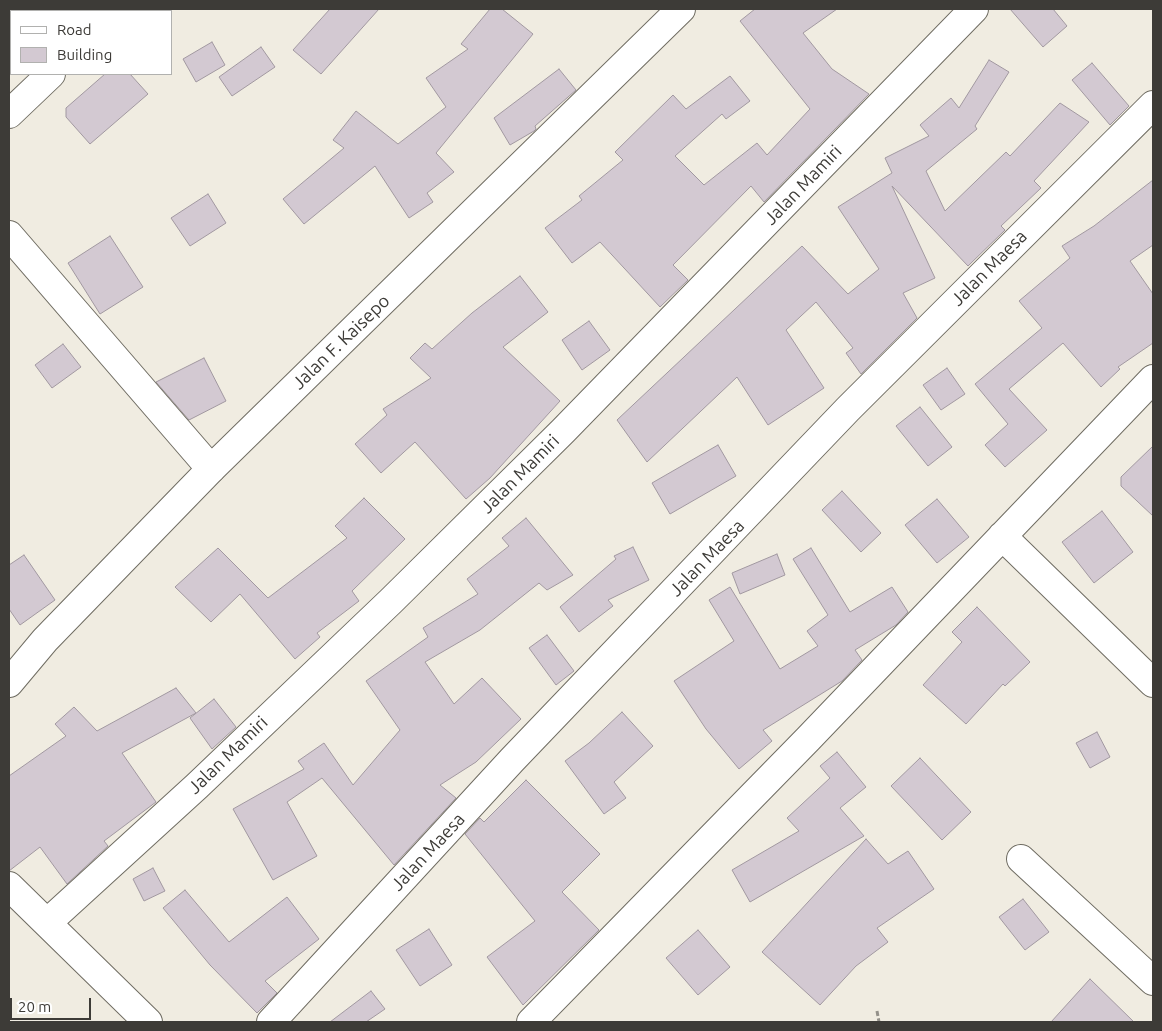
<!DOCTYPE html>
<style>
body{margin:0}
#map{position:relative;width:1162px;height:1031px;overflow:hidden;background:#f0ece1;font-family:Ubuntu,sans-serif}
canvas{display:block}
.frame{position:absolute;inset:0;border:10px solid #3d3b37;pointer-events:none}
.legend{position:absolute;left:10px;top:10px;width:162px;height:65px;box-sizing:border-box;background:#fff;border:1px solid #b1b1af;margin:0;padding:6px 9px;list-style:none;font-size:15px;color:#3d3b37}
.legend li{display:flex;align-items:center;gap:10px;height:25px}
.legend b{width:25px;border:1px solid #b1b1af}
.scale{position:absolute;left:10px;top:998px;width:81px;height:22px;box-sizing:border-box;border:2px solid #3d3b37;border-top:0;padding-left:6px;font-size:15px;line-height:18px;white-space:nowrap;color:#3d3b37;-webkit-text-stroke:4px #fff;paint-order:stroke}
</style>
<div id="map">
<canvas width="1162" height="1031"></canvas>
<div class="frame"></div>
<ul class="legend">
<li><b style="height:6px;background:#fff"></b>Road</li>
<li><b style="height:14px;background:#d3c9d2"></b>Building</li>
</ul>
<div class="scale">20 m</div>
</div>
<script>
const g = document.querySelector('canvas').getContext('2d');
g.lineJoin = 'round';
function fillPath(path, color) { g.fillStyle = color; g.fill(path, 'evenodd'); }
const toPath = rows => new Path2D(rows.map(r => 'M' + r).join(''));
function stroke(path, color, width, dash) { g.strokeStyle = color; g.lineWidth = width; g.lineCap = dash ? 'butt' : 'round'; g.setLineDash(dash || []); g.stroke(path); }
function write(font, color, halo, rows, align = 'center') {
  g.font = font + ' Ubuntu,sans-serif'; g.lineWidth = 5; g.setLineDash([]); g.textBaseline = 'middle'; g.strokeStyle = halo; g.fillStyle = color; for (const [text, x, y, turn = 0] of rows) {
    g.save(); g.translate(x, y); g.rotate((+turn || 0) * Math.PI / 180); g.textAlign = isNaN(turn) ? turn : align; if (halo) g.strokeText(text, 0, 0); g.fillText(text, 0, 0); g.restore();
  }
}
const building = toPath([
 [330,9,379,9,321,74,293,50,330,9],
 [490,9,502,9,533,34,436,153,454,172,427,193,433,202,409,218,375,166,304,224,283,199,344,148,333,140,356,111,398,144,446,107,426,78,468,49,461,44,490,9],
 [755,9,837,9,803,33,832,69,869,94,764,202,751,186,673,265,688,280,660,307,600,242,572,263,545,228,582,200,579,196,623,160,615,152,673,95,686,109,730,76,750,101,726,119,722,114,675,156,704,185,757,143,767,155,810,109,740,21,755,9],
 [1010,9,1053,9,1067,26,1043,47,1010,9],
 [212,42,225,65,196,82,183,59,212,42],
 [261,47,275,67,232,96,219,77,261,47],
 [989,60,1009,72,975,126,977,129,926,171,945,211,1006,152,1010,156,1060,103,1089,122,1034,181,1041,188,1001,226,1005,230,968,266,892,186,935,278,903,293,917,318,861,374,846,353,853,348,816,302,786,330,824,388,768,425,737,377,647,462,617,420,802,246,848,294,879,269,838,207,892,173,885,158,929,136,920,125,951,98,959,108,989,60],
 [1092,63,1129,106,1110,125,1072,80,1092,63],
 [559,69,576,90,535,126,536,129,534,131,510,145,494,118,559,69],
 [105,74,130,74,148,94,90,144,66,117,66,108,105,74],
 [1153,180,1153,245,1130,261,1153,294,1153,343,1118,367,1120,369,1101,387,1063,343,1009,389,1047,430,1005,467,985,445,1008,424,975,384,1042,328,1019,301,1070,258,1062,246,1094,226,1153,180],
 [208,194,226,223,190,246,171,218,208,194],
 [110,236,143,287,100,314,68,263,110,236],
 [520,276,548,312,503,347,560,401,490,478,466,499,415,442,381,473,355,444,387,415,383,409,431,378,410,358,425,343,432,349,472,313,520,276],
 [589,321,610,350,582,370,562,340,589,321],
 [63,344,81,367,52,388,35,365,63,344],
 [204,358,226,401,189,420,156,382,204,358],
 [947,368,965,394,941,410,923,385,947,368],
 [920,407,952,447,928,466,896,426,920,407],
 [718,445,736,476,670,514,652,483,718,445],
 [1153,446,1153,516,1121,486,1121,477,1153,446],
 [842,491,881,533,861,552,822,510,842,491],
 [364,498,405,539,352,591,359,601,317,633,320,637,295,659,240,594,211,622,175,587,218,548,268,598,347,538,335,526,364,498],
 [937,499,969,537,937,563,905,525,937,499],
 [1102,511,1133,552,1094,583,1062,542,1102,511],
 [526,518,573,575,547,590,539,583,480,630,425,662,454,704,482,678,521,719,476,762,440,785,456,798,394,865,322,778,287,802,317,856,273,880,233,809,304,769,298,761,324,743,353,785,400,730,366,681,428,637,423,628,478,594,467,579,509,546,502,538,526,518],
 [633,547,649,580,608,600,613,606,579,632,560,607,616,559,614,556,633,547],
 [811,548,850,612,892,587,908,612,896,625,855,650,862,660,842,681,763,730,772,741,739,769,706,729,674,681,734,641,709,600,730,587,780,669,818,646,807,631,828,615,793,559,811,548],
 [777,554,785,575,740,594,732,573,777,554],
 [24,555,55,600,20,625,9,609,9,565,24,555],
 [977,607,1030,662,1005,686,1003,684,966,724,923,685,962,642,952,632,977,607],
 [547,635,574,671,556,685,529,648,547,635],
 [176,688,196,713,122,753,156,802,104,841,108,846,67,884,40,847,9,871,9,776,66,736,55,724,74,707,97,731,176,688],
 [214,699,236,727,212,749,190,718,214,699],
 [622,712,653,746,614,782,626,798,604,814,565,761,589,743,622,712],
 [1097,732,1110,757,1090,768,1076,743,1097,732],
 [837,752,866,787,840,808,864,836,750,902,732,870,799,831,787,818,830,778,820,766,837,752],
 [920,758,971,812,942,840,891,786,920,758],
 [526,780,600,854,562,892,599,930,523,1005,487,957,535,921,465,834,480,818,484,822,526,780],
 [866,839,888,864,908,851,934,889,877,928,888,942,856,966,820,1005,762,952,866,839],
 [153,868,165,891,144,901,133,879,153,868],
 [185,890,229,942,287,897,319,939,265,981,277,993,257,1013,210,965,163,908,185,890],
 [1023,899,1049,932,1025,950,999,917,1023,899],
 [429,929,452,965,420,986,396,950,429,929],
 [698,930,730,967,698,995,666,958,698,930],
 [1090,979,1134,1022,1051,1022,1090,979],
 [371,991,385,1009,366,1022,330,1022,371,991]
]);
const path = toPath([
 [877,1011,879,1022]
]);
const minor = toPath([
 [115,11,118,9],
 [9,114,51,74],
 [9,235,211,469],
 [1002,536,1153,683],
 [1021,859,1153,981],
 [9,886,148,1022],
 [48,922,197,786,391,601,563,431,974,9],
 [271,1022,512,760,848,409,1153,105],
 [531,1022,808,739,1153,379]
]);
const tertiary = toPath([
 [9,683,45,640,211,469,681,9]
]);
const streetNames = [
 ["Jalan Mamiri",803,185,-46],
 ["Jalan Maesa",989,268,-45],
 ["Jalan F. Kaisepo",341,342,-44],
 ["Jalan Mamiri",520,474,-45],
 ["Jalan Maesa",707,558,-46],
 ["Jalan Mamiri",228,755,-44],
 ["Jalan Maesa",428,852,-47]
];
fillPath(building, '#d3c9d2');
stroke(building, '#a198a0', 1);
stroke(minor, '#6f6c62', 30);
stroke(tertiary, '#6f6c62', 30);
stroke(path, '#94918a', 3, [5, 2.5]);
stroke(minor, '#fff', 28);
stroke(tertiary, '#fff', 28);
write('18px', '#3d3b37', '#fff', streetNames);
</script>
